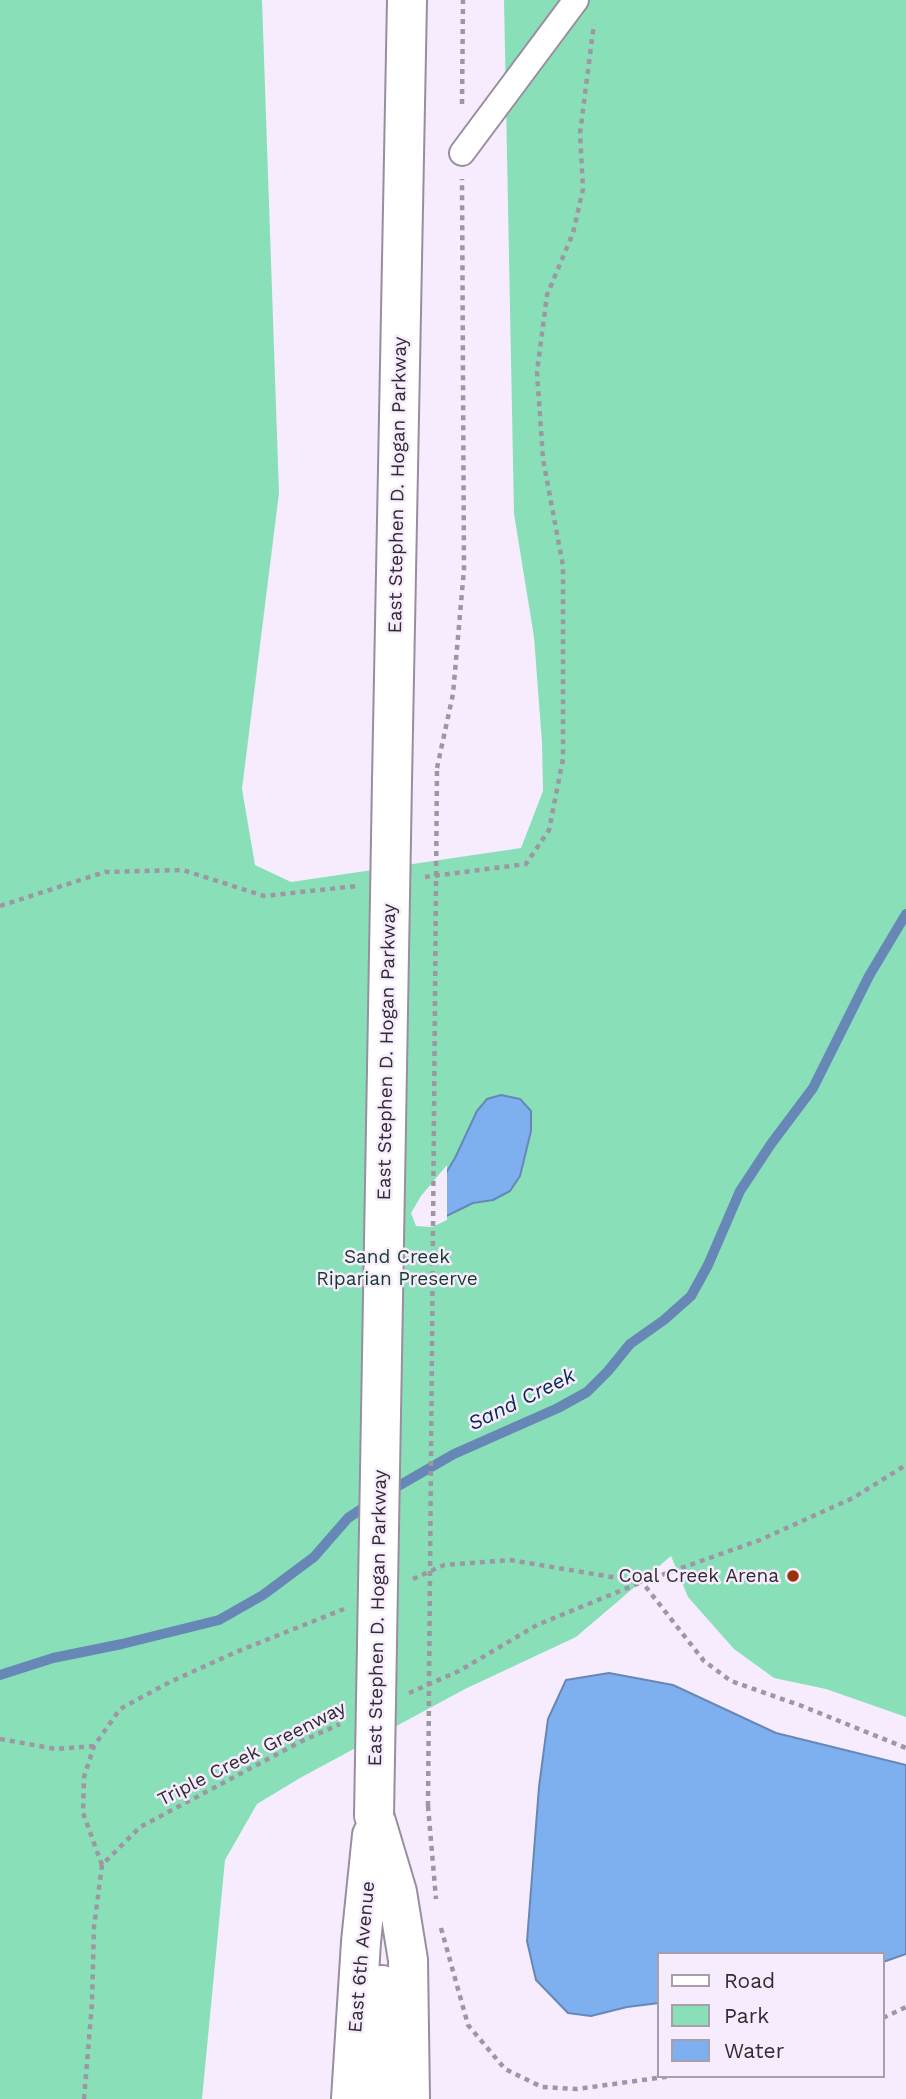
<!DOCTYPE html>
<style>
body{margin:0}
#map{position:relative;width:906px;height:2099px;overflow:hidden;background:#f7ecfd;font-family:"Work Sans",sans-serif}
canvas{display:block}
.legend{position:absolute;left:657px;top:1952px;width:228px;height:126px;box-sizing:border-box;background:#f7ecfd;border:2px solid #a79fac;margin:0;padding:9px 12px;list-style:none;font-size:21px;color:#302c32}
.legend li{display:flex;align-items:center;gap:14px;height:35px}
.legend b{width:35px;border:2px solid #a79fac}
</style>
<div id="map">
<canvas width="906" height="2099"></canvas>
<ul class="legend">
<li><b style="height:9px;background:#fff"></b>Road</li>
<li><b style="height:19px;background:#89e0b8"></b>Park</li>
<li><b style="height:19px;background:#7eb0f0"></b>Water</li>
</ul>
</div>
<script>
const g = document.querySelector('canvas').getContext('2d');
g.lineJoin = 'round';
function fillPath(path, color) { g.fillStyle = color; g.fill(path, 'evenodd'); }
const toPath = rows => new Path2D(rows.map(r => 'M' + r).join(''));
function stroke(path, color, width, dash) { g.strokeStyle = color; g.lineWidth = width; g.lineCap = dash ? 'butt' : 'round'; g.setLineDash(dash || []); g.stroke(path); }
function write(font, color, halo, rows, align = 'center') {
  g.font = font + ' "Work Sans",sans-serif'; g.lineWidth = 5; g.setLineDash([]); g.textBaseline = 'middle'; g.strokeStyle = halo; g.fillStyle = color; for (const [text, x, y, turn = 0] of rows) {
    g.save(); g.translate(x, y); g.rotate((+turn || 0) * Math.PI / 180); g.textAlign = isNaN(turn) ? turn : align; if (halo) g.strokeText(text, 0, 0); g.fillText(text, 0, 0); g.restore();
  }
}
const green = toPath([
 [0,0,262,0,279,493,242,789,255,865,291,882,521,848,543,791,542,743,534,637,514,514,504,0,906,0,906,1717,826,1689,774,1678,734,1649,688,1597,671,1556,576,1637,465,1689,300,1778,257,1804,225,1860,202,2099,0,2099]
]);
const water = toPath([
 [501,1095,520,1099,531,1111,531,1131,520,1176,510,1191,493,1200,473,1203,432,1223,443,1178,455,1158,477,1111,487,1099,501,1095],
 [609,1673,673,1685,776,1733,906,1765,906,1954,883,1962,883,1954,659,1954,659,2003,627,2007,591,2016,568,2013,536,1980,527,1941,539,1787,548,1719,566,1680,609,1673]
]);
const pier = toPath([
 [447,1165,447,1220,432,1227,416,1226,411,1213,421,1196]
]);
const stream = toPath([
 [388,1492,454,1454,558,1408,587,1392,608,1371,630,1344,664,1320,691,1296,708,1265,740,1191,771,1144,813,1088,869,976,906,914],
 [0,1675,53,1658,122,1644,219,1620,263,1595,314,1557,348,1518,369,1504]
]);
const path = toPath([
 [462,104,463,0],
 [437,768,453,694,464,569,462,179],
 [425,877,526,864,549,830,563,759,563,566,543,459,537,372,547,295,573,233,583,189,580,133,594,24],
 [0,906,105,872,183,870,264,896,357,886],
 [413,1579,444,1565,510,1560,642,1582,704,1661,731,1681,802,1706,906,1748],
 [409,1693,459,1671,537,1625,642,1582,760,1540,853,1498,906,1465],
 [0,1739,56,1749,94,1746],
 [428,1806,436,1899],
 [102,1865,83,1813,84,1777,94,1746,120,1709,170,1682,236,1652,344,1609],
 [441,1928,468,2025,505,2069,542,2087,577,2089,672,2076],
 [883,2018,906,2007],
 [84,2099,92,2003,94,1927,102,1865,140,1827,302,1741,340,1724]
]);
const street = toPath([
 [462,153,576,0]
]);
const primary = toPath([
 [392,781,407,0],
 [374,1815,397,1892,408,1960,410,2099],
 [351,2099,361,1942,372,1835],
 [382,2099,382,1985]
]);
const pathBridge = toPath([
 [428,1806,437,768]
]);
const primaryBridge = toPath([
 [374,1815,392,781]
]);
const markers = [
 [793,1576,7,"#993307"]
];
const streetNames = [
 ["East Stephen D. Hogan Parkway",398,485,-89],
 ["East Stephen D. Hogan Parkway",387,1052,-89],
 ["East Stephen D. Hogan Parkway",378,1618,-89],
 ["Triple Creek Greenway",252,1754,-27],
 ["East 6th Avenue",362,1957,-85]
];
const parkNames = [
 ["Sand Creek",397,1257],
 ["Riparian Preserve",397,1279]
];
const poiNames = [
 ["Coal Creek Arena",779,1576]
];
const waterNames = [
 ["Sand Creek",522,1400,-26]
];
fillPath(green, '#89e0b8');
fillPath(water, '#7eb0f0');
stroke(water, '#6788b7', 2);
fillPath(pier, '#f7ecfd');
stroke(stream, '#6788b7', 10);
stroke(street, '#988e9e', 28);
stroke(primary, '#988e9e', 42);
stroke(path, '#9e97a3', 4.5, [5, 5]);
stroke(street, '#fff', 24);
stroke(primary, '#fff', 38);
stroke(primaryBridge, '#988e9e', 42, []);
stroke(pathBridge, '#9e97a3', 4.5, [5, 5]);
stroke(primaryBridge, '#fff', 38);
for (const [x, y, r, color] of markers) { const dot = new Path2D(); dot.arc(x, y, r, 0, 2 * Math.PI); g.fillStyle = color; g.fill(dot); stroke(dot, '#f7ecfd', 2.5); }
write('19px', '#302c32', '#f7ecfd', streetNames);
write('19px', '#133c2b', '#f7ecfd', parkNames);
write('19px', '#302c32', '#f7ecfd', poiNames, 'right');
write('italic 21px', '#072a52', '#f7ecfd', waterNames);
</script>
